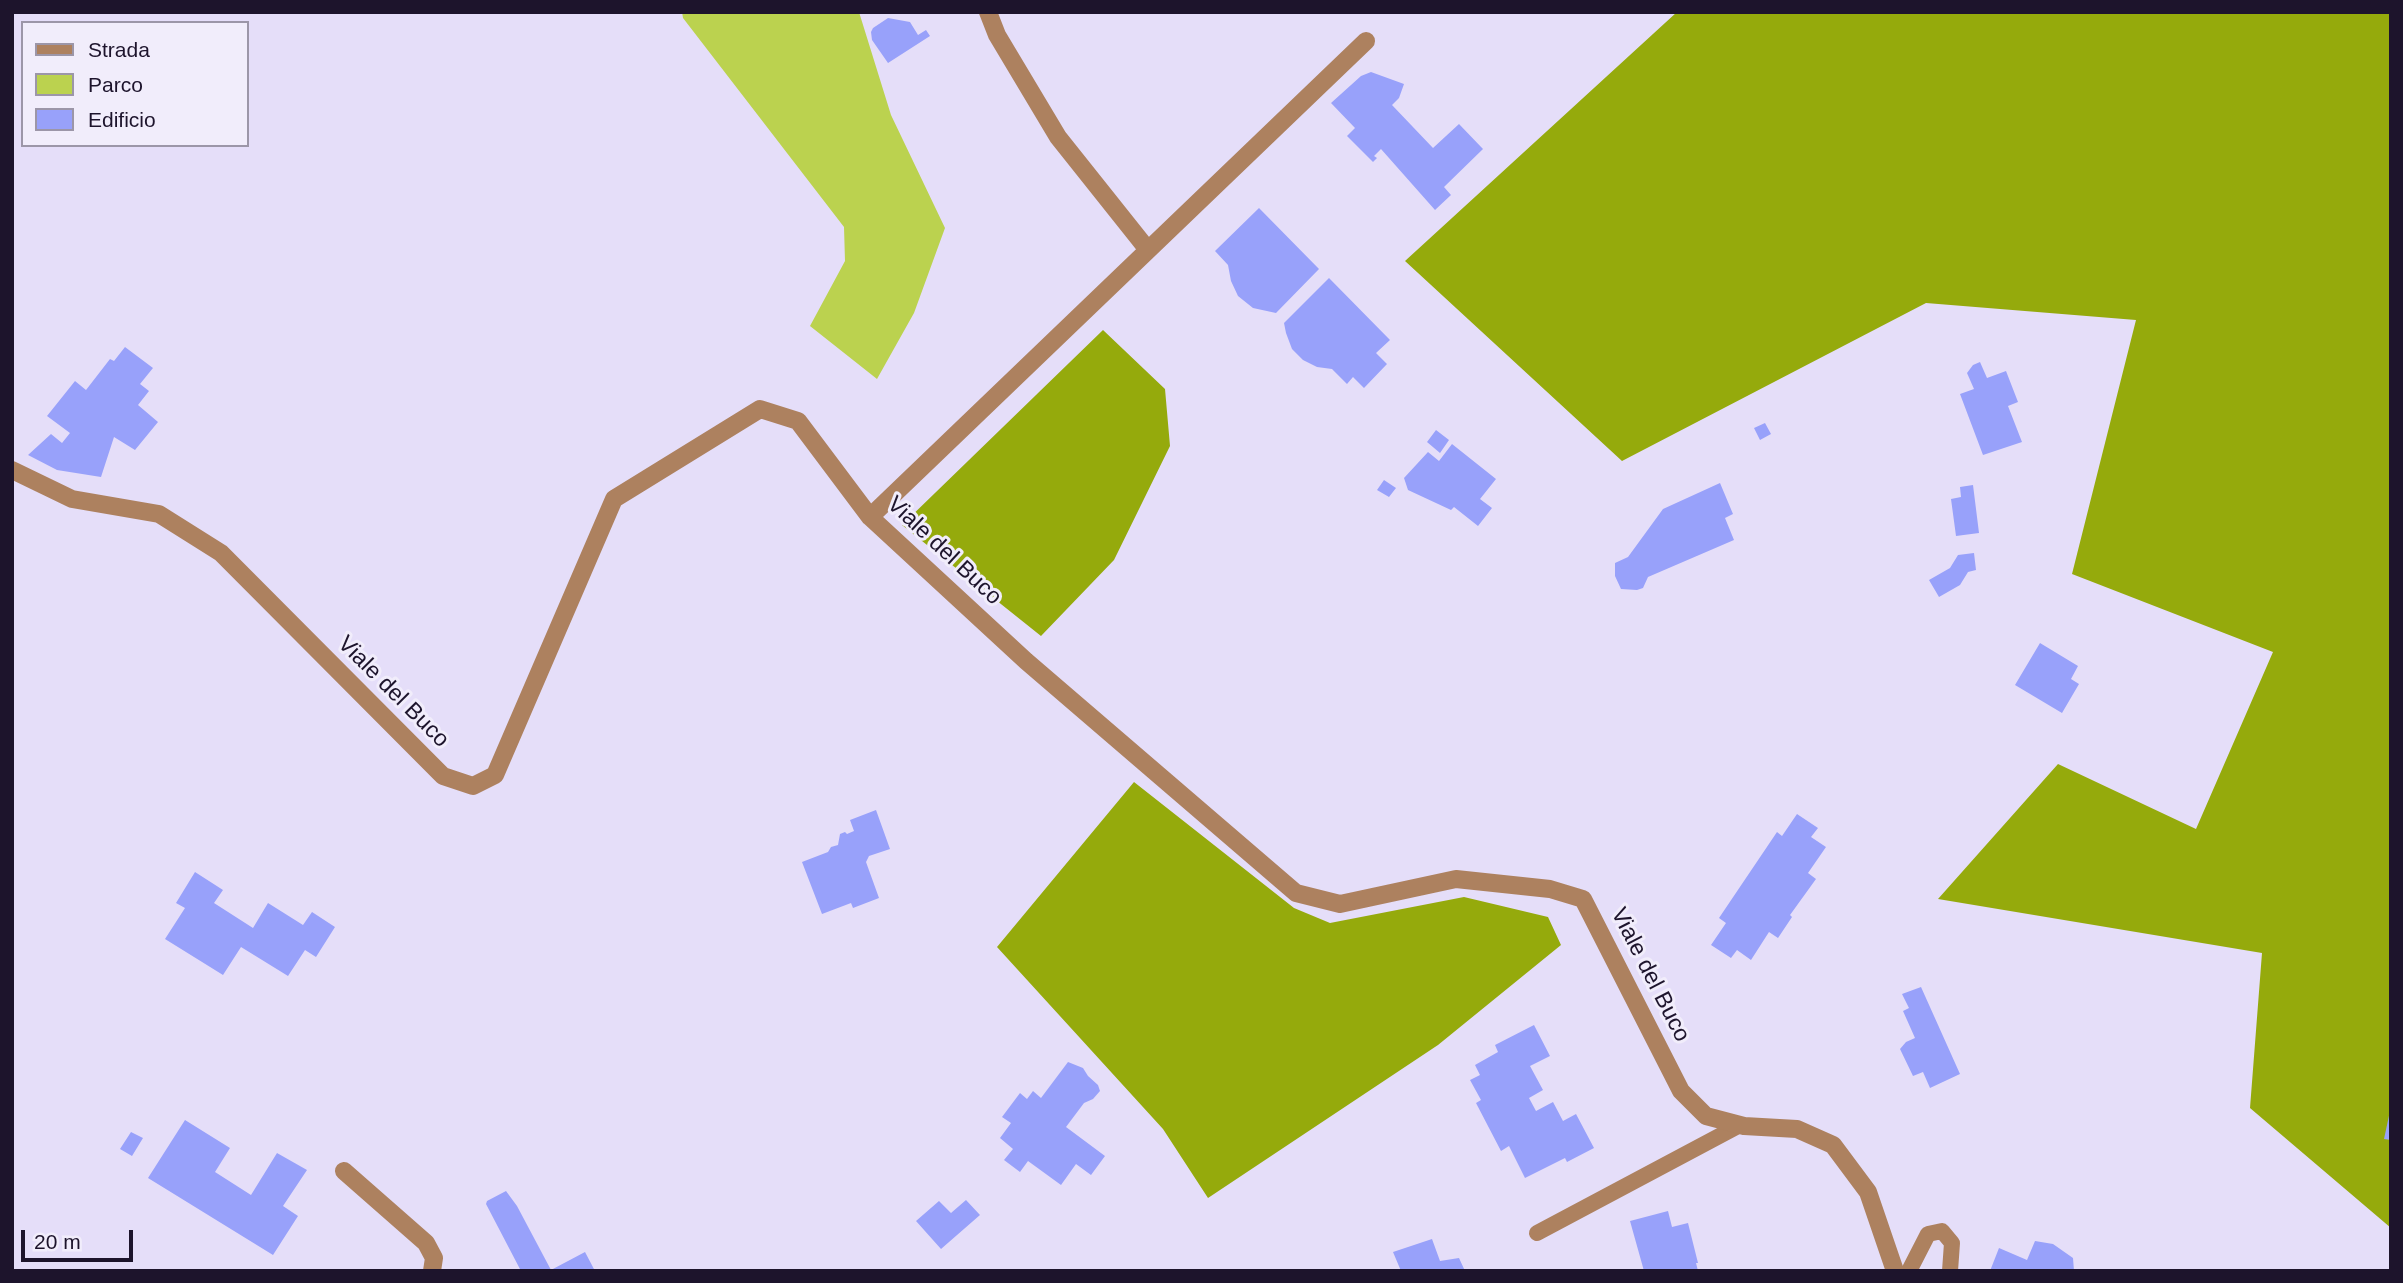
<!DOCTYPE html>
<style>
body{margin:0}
#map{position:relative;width:2403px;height:1283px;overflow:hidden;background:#e5def9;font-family:Helvetica,sans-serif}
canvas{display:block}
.frame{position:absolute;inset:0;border:14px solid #1d142c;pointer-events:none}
.legend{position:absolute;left:21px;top:21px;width:228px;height:126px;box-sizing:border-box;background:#f1edfb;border:2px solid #9c96a8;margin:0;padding:9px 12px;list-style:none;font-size:21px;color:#1d142c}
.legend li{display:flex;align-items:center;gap:14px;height:35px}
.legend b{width:35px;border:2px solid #9c96a8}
.scale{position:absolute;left:21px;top:1230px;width:112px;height:32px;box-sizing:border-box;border:4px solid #1d142c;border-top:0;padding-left:9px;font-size:21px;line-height:24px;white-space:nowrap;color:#1d142c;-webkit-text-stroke:5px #f1edfb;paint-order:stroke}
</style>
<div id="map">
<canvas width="2403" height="1283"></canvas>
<div class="frame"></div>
<ul class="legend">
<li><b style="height:9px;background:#ad815f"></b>Strada</li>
<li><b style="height:19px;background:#bbd24f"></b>Parco</li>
<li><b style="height:19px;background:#98a1fa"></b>Edificio</li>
</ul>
<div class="scale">20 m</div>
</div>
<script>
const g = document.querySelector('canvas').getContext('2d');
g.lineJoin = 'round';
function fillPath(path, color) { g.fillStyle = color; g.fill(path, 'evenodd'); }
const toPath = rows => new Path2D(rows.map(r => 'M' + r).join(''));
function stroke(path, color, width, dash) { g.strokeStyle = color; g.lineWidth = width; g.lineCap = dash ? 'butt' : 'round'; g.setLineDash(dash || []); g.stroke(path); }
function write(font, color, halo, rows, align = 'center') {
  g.font = font + ' Helvetica,sans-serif'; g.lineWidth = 6; g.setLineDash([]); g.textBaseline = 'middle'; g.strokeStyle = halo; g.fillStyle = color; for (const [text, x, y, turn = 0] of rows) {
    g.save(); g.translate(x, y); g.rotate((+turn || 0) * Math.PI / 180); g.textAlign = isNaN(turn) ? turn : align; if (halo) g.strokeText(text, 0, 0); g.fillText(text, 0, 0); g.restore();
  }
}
const green = toPath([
 [682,12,859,12,891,115,945,228,914,313,877,379,810,326,845,261,844,227,683,18]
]);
const forest = toPath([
 [1677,12,2391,12,2391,1228,2250,1108,2262,953,1938,899,2058,764,2196,829,2273,652,2072,574,2136,320,1926,303,1622,461,1405,261],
 [1103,330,1165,389,1170,446,1114,560,1041,636,902,525],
 [1134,782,1294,908,1330,923,1464,897,1548,917,1561,945,1438,1045,1208,1198,1163,1129,997,947]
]);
const building = toPath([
 [888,18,910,22,918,35,926,30,930,36,888,63,872,40,871,32,873,28],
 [1371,72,1404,84,1399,98,1392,105,1433,148,1459,124,1483,149,1444,187,1451,195,1435,210,1381,149,1374,156,1377,158,1373,162,1347,136,1355,128,1331,103,1361,76],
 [1259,208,1319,269,1276,313,1253,308,1238,296,1231,281,1228,265,1215,251],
 [1329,278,1390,340,1376,353,1387,364,1364,388,1353,377,1347,384,1332,369,1317,367,1303,360,1292,349,1286,333,1284,323],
 [125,347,153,368,140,384,149,391,138,405,158,422,135,450,114,437,101,477,57,470,28,455,51,434,62,443,70,433,47,416,75,381,86,390,110,359,114,361],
 [1980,362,1987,378,2006,371,2018,402,2008,406,2022,442,1983,455,1960,394,1974,389,1967,373,1973,365],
 [1765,423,1771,434,1760,440,1754,428],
 [1436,430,1449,440,1440,453,1427,442],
 [1452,444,1496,479,1480,499,1492,508,1478,526,1454,507,1451,510,1408,490,1404,478,1428,452,1439,461],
 [1384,480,1396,488,1389,497,1377,490],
 [1720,483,1733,514,1725,518,1734,540,1648,577,1643,588,1637,590,1621,589,1615,576,1615,563,1628,557,1663,509],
 [1973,485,1979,533,1956,536,1951,499,1961,497,1960,487],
 [1974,553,1976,570,1968,572,1960,585,1939,597,1929,580,1950,568,1958,555],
 [2040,643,2078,666,2071,679,2079,684,2062,713,2015,685],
 [876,810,890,849,869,856,866,862,879,898,853,908,851,903,822,914,802,862,828,852,831,847,838,845,840,834,845,832,847,834,854,831,850,820],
 [1797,814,1818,828,1811,837,1826,847,1808,873,1816,879,1790,915,1792,917,1778,938,1769,932,1751,960,1737,950,1731,958,1711,945,1726,923,1719,918,1777,832,1782,836],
 [195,872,223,890,214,903,253,928,268,903,303,925,312,912,335,927,316,957,305,950,288,976,241,947,223,975,165,939,185,908,176,903],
 [1921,987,1960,1074,1930,1088,1923,1072,1913,1076,1900,1049,1906,1042,1915,1038,1903,1011,1909,1008,1902,994],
 [1534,1025,1550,1056,1530,1066,1543,1090,1529,1098,1536,1111,1553,1102,1563,1121,1576,1114,1594,1148,1567,1162,1565,1158,1525,1178,1509,1146,1501,1151,1476,1103,1481,1100,1470,1080,1480,1075,1475,1065,1498,1052,1495,1045],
 [1068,1062,1083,1068,1088,1076,1098,1085,1100,1091,1093,1099,1084,1103,1066,1127,1105,1156,1091,1175,1076,1164,1061,1185,1028,1161,1020,1172,1004,1160,1013,1149,1000,1138,1011,1123,1002,1117,1020,1093,1027,1099,1033,1091,1041,1098],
 [2390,1111,2391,1111,2391,1140,2384,1139],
 [185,1120,230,1148,215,1172,251,1195,277,1153,307,1170,283,1206,298,1216,273,1255,148,1178],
 [131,1132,143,1138,132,1156,120,1149],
 [506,1191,517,1206,551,1270,585,1252,595,1271,521,1271,486,1204,487,1201],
 [966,1200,980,1215,941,1249,916,1221,939,1201,951,1213],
 [1668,1211,1672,1227,1688,1223,1698,1263,1696,1263,1698,1271,1644,1271,1630,1221],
 [1432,1239,1440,1261,1459,1258,1465,1271,1401,1271,1393,1252],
 [2035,1241,2053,1244,2073,1258,2074,1271,1990,1271,1999,1248,2027,1260]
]);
const service = toPath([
 [1537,1233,1740,1125],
 [1909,1271,1928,1234,1942,1231,1952,1243,1950,1271]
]);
const minor = toPath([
 [988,12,997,35,1058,137,1148,250],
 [12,470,72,499,159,514,221,553,443,776,473,786,495,775,614,499,760,409,798,421,870,517,1026,661,1296,893,1340,904,1456,879,1550,889,1583,899,1681,1091,1706,1116,1744,1126,1797,1129,1833,1145,1868,1192,1895,1271],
 [870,517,1366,41],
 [344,1171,426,1243,434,1258,432,1271]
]);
const streetNames = [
 ["Viale del Buco",944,551,43],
 ["Viale del Buco",393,692,45],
 ["Viale del Buco",1650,975,63]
];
fillPath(green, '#bbd24f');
fillPath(forest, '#95aa0c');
fillPath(building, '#98a1fa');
stroke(service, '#ad815f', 16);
stroke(minor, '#ad815f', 18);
write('23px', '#1d142c', '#f1edfb', streetNames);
</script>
